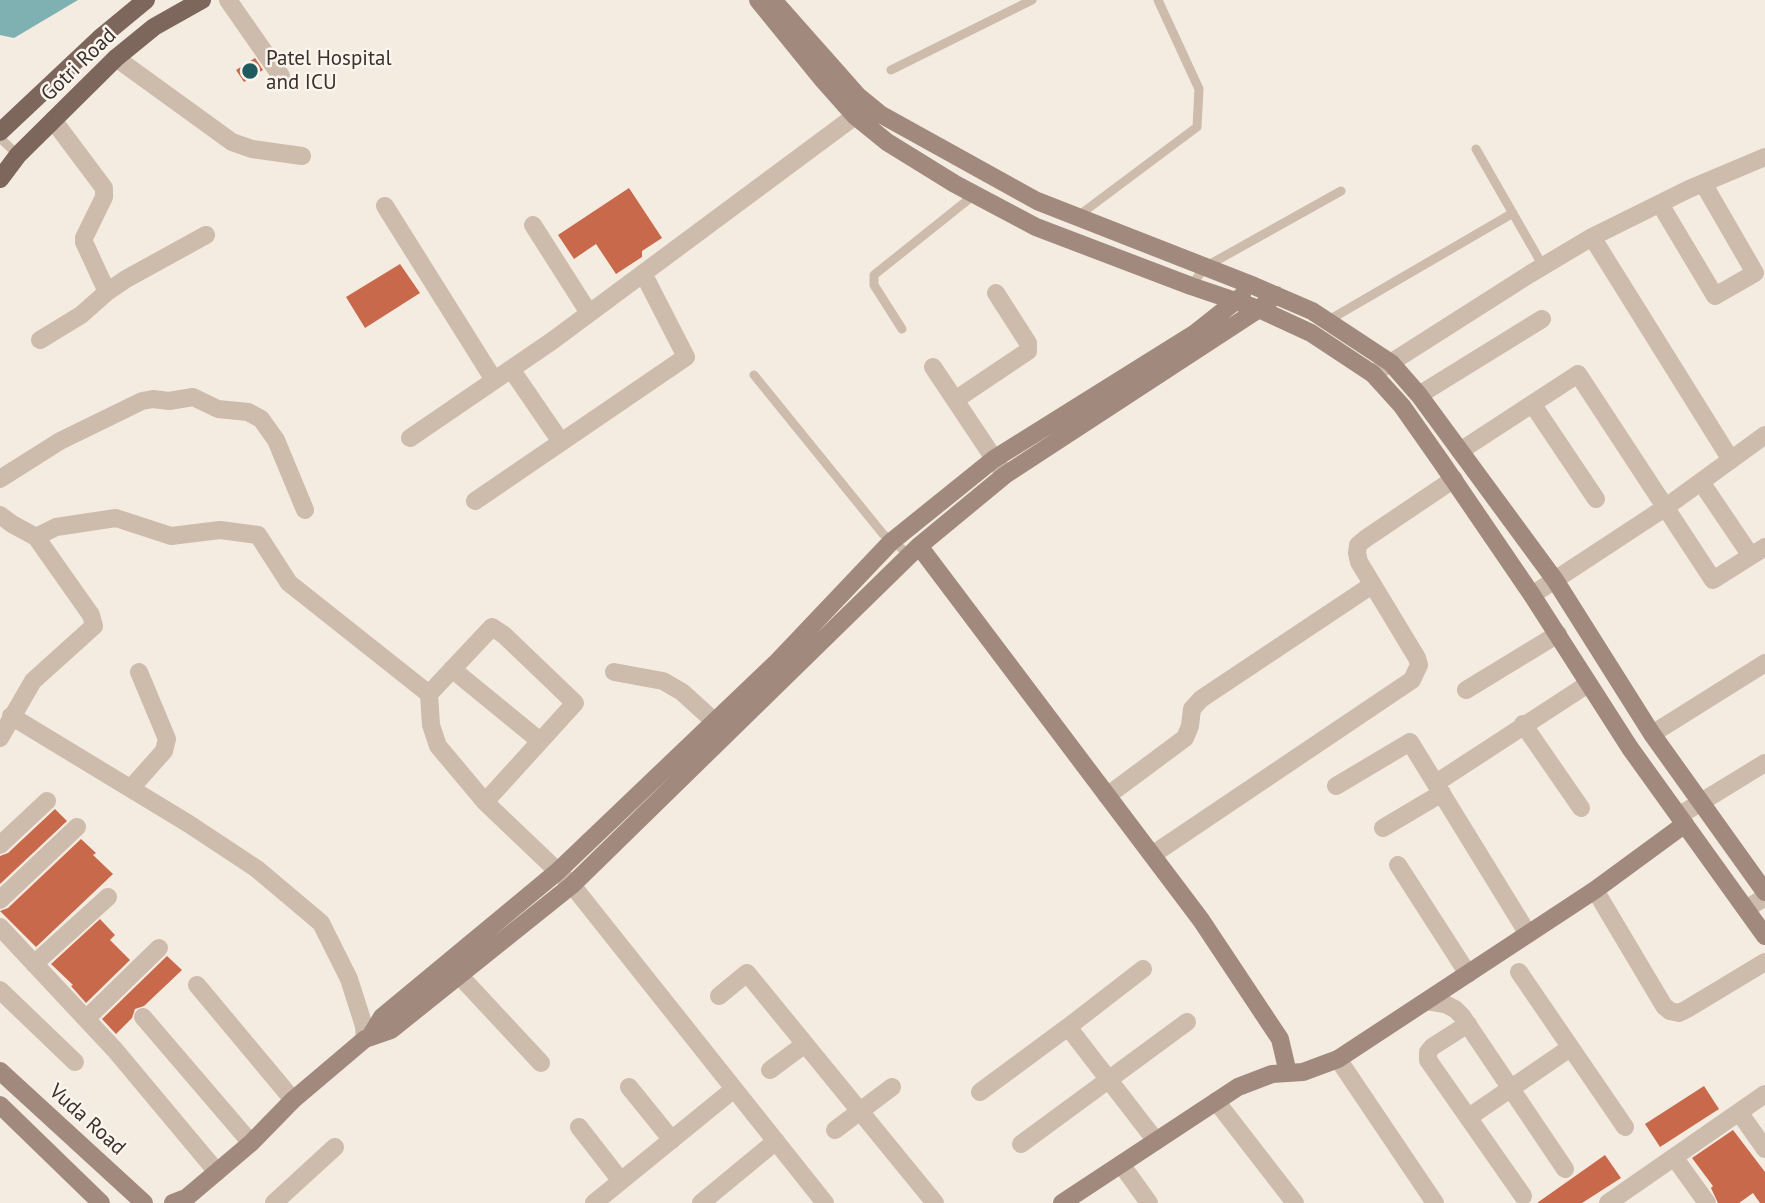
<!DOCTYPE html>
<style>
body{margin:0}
canvas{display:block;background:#f4ebe1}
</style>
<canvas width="1765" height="1203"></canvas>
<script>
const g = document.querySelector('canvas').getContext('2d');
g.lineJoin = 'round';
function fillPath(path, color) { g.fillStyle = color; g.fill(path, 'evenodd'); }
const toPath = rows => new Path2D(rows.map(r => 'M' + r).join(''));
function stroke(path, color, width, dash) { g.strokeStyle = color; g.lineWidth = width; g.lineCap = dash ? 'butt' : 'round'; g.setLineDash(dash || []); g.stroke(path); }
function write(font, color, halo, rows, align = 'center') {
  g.font = font + ' "PT Sans",sans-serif'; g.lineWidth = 5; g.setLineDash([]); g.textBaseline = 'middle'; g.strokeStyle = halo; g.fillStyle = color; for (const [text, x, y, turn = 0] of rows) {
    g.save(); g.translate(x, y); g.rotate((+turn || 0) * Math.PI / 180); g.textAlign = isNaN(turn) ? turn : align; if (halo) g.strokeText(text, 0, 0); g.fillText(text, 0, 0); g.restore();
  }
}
const water = toPath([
 [0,0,78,0,14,38,0,35]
]);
const building = toPath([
 [255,58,263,70,244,82,236,70],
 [629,188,662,238,642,251,642,257,616,274,596,244,574,259,558,235],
 [400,264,420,293,365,328,346,297],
 [55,809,67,821,0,884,0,856,8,853],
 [81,839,96,853,93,855,113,874,36,947,0,911,8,908],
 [100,919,115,935,110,940,130,960,86,1003,71,986,73,985,51,964],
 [167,956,182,970,144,1006,135,1009,132,1018,116,1034,102,1019],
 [1704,1086,1719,1109,1660,1147,1645,1124],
 [1733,1130,1765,1172,1765,1203,1760,1203,1753,1193,1739,1203,1718,1203,1711,1188,1713,1186,1692,1158],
 [1605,1155,1621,1178,1582,1203,1537,1203]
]);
const lane = toPath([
 [891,70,1032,0],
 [0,138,18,155],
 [1476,149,1543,266],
 [1078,216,1197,127,1199,89,1158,0],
 [1191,286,1205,267,1341,191],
 [1329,320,1513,213],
 [902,329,874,285,874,275,974,195],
 [754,375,883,534,910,555]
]);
const street = toPath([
 [228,0,281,76],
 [116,58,232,142,252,149,302,156],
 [53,120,104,188,104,197,84,238,84,242,107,292],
 [1660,204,1715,296,1755,273,1703,183],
 [385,206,494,380],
 [533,225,589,313],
 [1592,237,1731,460],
 [40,340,81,315,107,292,126,279,206,235],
 [933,367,1005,475],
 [511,369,561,442],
 [1373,374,1530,274,1592,237,1689,189,1765,157],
 [1419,395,1542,319],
 [955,400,1028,351,1028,343,996,293],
 [1533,405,1596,499],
 [410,438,552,341,855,116],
 [1460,451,1578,374,1713,580,1765,547],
 [0,479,60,441,142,401,153,399,169,401,193,397,218,409,248,412,261,419,276,440,305,510],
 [1701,482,1751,556],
 [475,501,686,357,643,273],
 [0,515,12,524,36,537,56,527,116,518,171,536,220,530,258,535,289,583,429,694,492,627,504,635,575,703,485,802,572,885,825,1203],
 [1532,595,1666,507,1765,435],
 [452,669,540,741],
 [614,672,663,681,682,692,715,722],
 [1466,690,1558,634],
 [429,694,431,725,438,746,485,802],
 [11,716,189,824,257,869,321,923,349,979,364,1026,365,1039],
 [1523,724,1581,808],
 [1652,734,1765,663],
 [0,738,33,681,94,626,91,615,36,537],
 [1436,783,1588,684],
 [1336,786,1410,742,1528,934],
 [131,788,164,751,167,739,139,672],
 [1107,796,1185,738,1190,726,1192,709,1201,699,1372,585],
 [1680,815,1765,763],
 [1383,828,1442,793],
 [0,845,47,801],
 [1152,855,1412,680,1419,665,1417,658,1359,562,1357,553,1358,545,1365,539,1454,479],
 [1398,865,1468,974],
 [1595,890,1664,1006,1670,1011,1679,1013,1687,1009,1765,962],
 [0,900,77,827],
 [1746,909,1765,897],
 [0,927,115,1050,217,1172],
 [34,964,108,897],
 [1143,969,1068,1027,1156,1141],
 [1519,972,1625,1127],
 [459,975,541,1063],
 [197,985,293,1100],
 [0,990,75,1062],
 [719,996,747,973,935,1203],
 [1427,1001,1445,1004,1455,1009,1462,1016,1565,1169],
 [143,1017,251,1143],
 [86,1019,159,948],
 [1468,1024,1432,1047,1428,1052,1428,1060,1523,1196],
 [1338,1059,1435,1203],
 [770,1070,805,1044],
 [629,1087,672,1140],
 [980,1092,1068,1027],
 [1216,1101,1295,1203],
 [1739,1112,1765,1149],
 [1469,1117,1570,1048],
 [579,1127,621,1181],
 [835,1130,892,1087],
 [1021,1144,1187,1022],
 [1674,1157,1707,1203],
 [1121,1164,1149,1203],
 [274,1203,335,1147],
 [594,1203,734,1089],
 [701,1203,776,1141],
 [1608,1203,1765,1094]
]);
const secondary = toPath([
 [758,0,823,80,855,116,887,142,955,184,1036,227,1191,286,1259,309,1311,333,1373,374,1402,406,1442,463,1532,595,1630,748,1765,936],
 [773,0,858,96,880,114,1037,201,1254,286,1312,311,1391,363,1419,395,1555,580,1652,734,1765,892],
 [919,546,1201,920,1280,1039,1288,1073],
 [371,1035,382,1017,557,872,778,661,891,542,994,459,1194,334,1242,296],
 [0,1071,144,1203],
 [0,1105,101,1203],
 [173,1203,186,1198,251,1143,293,1100,365,1039,391,1030,572,885,919,546,1005,475,1259,309,1276,295],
 [1062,1203,1238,1087,1272,1074,1303,1072,1338,1059,1595,890,1685,824]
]);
const primary = toPath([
 [0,132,100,38,146,0],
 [0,179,18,155,116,58,154,27,202,0]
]);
const markers = [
 [250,71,9,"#1f5a5e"]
];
const poiNames = [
 ["Patel Hospital",266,59],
 ["and ICU",266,83]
];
const streetNames = [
 ["Gotri Road",79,65,-44],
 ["Vuda Road",87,1120,42]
];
fillPath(water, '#7fb0b2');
fillPath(building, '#c8694b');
stroke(lane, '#cdbbac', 9);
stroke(street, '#cdbbac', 18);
stroke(secondary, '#a18a7d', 18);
stroke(primary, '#7d675c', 18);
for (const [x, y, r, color] of markers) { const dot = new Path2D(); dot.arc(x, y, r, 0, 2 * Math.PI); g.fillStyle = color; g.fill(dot); stroke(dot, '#fbf5ee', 2.5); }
write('21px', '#3b302b', '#fbf5ee', poiNames, 'left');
write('21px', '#3b302b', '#fbf5ee', streetNames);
</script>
